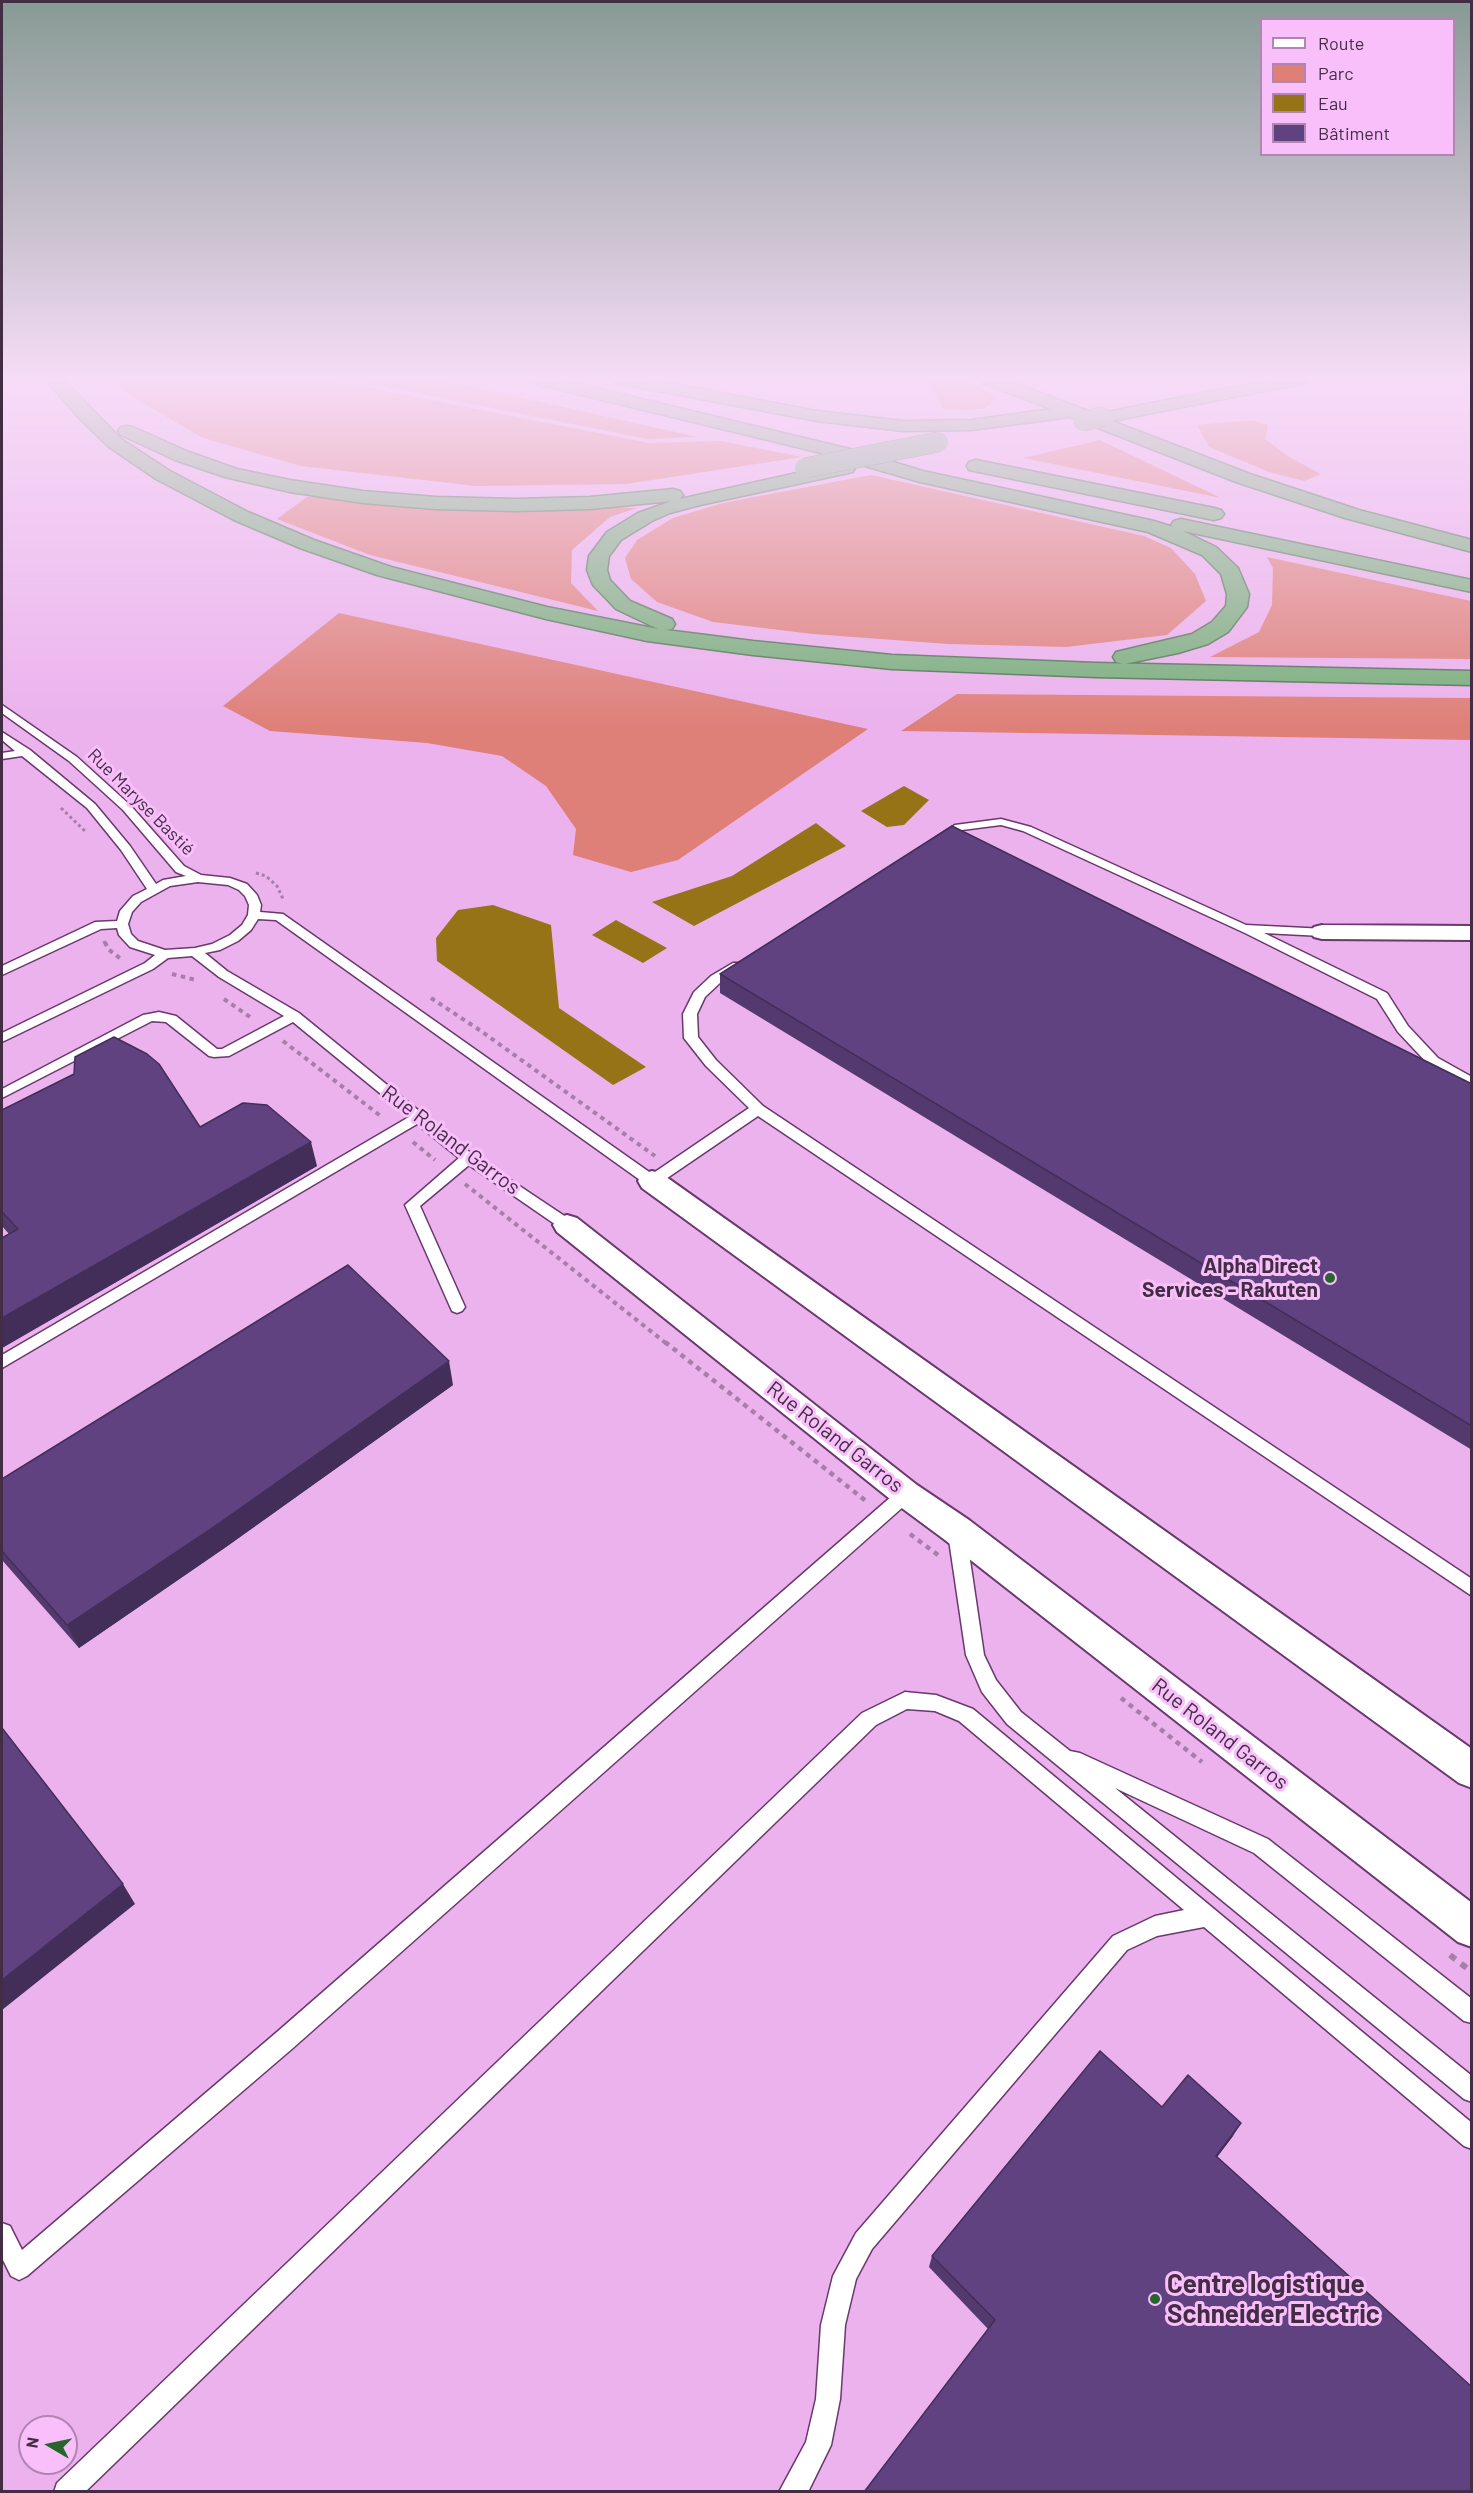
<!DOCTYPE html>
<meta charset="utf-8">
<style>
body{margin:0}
#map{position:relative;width:1473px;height:2493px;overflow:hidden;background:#ebb2ed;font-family:Barlow,sans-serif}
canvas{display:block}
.frame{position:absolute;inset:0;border:3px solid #432d45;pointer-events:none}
.legend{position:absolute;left:1260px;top:18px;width:195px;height:138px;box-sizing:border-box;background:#f8bffb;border:2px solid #b085b2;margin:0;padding:8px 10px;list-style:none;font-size:18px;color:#432d45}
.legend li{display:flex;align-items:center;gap:12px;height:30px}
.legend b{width:30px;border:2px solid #b085b2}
.north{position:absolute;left:18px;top:2415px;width:60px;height:60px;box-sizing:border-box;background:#f8bffb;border:2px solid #b085b2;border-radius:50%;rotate:279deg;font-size:16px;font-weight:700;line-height:24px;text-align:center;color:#432d45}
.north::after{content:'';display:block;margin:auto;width:21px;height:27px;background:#27652d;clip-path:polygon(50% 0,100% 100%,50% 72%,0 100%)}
</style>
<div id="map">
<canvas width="1473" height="2493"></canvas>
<div class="frame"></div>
<ul class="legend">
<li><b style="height:8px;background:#fff"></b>Route</li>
<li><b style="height:16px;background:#de7f78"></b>Parc</li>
<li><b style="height:16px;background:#967316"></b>Eau</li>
<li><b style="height:16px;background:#604280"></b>Bâtiment</li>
</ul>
<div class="north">N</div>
</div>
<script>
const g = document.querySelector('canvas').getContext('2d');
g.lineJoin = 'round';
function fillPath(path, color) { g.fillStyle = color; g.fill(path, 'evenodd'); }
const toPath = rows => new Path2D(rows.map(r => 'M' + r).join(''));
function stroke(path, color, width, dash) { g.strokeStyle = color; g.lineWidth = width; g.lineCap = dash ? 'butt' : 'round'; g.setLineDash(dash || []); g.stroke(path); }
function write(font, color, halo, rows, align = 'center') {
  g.font = font + ' Barlow,sans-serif'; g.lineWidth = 6; g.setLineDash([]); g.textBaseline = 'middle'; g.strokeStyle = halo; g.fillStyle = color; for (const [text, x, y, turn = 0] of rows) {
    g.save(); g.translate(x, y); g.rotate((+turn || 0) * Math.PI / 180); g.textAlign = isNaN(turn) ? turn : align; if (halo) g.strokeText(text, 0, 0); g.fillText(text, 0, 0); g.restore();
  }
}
const green = toPath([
 [112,379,324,379,649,443,721,441,802,457,626,484,476,486,301,466,203,438,136,399],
 [347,379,437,379,698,437,647,439],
 [927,379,959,379,998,397,984,409,944,410],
 [1252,420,1268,425,1265,439,1289,457,1321,474,1304,481,1269,472,1209,447,1197,425],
 [1100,440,1221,498,1023,458],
 [871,475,1144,536,1171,548,1195,574,1206,601,1167,635,1066,647,948,644,813,634,713,622,657,602,631,579,625,558,637,540,673,518,723,503],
 [307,497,637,508,610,517,572,550,571,583,598,611,370,555,277,519],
 [1267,557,1471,601,1471,659,1210,657,1259,632,1272,605,1273,568],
 [339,613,868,729,678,860,631,872,573,855,576,829,546,786,502,756,427,743,270,731,223,706],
 [957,694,1471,698,1471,740,901,731]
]);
const water = toPath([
 [904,786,929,800,904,825,887,827,861,811],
 [816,823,846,846,694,926,652,902,732,876],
 [493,905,551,925,559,1008,646,1067,613,1085,437,961,436,938,458,910],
 [616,920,667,948,643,963,592,935]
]);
const pathFar3 = toPath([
 [61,808,86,832],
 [256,873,266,876,277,886,283,899],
 [104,941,105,944]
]);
const pathFar2 = toPath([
 [105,942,108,949,121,959],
 [172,974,196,980],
 [431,998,481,1031,655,1156],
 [224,999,253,1019],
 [283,1041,382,1117],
 [413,1142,435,1160],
 [465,1184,667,1344]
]);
const pathFar1 = toPath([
 [665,1342,866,1501],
 [910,1534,938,1555],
 [1121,1698,1202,1762]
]);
const path = toPath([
 [1450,1955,1472,1972]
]);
const service = toPath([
 [2,705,77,757,131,806,184,866,201,875,230,878,247,884,257,895,261,905,260,912,283,914,652,1174,749,1108,706,1066,684,1038,683,1014,694,992,711,976,733,963,741,963,743,966,741,969,721,982,705,997,697,1014,698,1037,716,1060,763,1106,1472,1579,1472,1596,758,1116,657,1185,647,1185,276,920,258,919,251,930,238,941,220,950,205,953,227,971,299,1013,473,1155,572,1221,574,1225,572,1229,562,1229,469,1165,420,1206,465,1307,462,1311,457,1313,452,1311,405,1205,459,1158,417,1124,2,1368,2,1355,409,1117,293,1022,229,1056,214,1057,209,1056,166,1022,152,1021,2,1098,2,1089,143,1015,159,1012,176,1016,217,1049,222,1049,284,1016,219,977,192,956,168,958,153,969,2,1042,2,1033,145,963,155,955,130,947,119,935,117,928,101,929,2,975,2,966,95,922,117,921,120,911,133,896,147,889,121,850,87,808,22,756,2,759,2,753,15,751,2,740,2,732,30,750,95,804,130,846,156,884,163,880,186,876,176,872,123,810,69,761,2,713,2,705],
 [198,882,228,885,239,890,245,896,249,905,248,915,242,925,230,935,212,944,195,948,165,950,138,941,131,934,128,924,132,912,141,902,170,886,198,882],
 [1001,819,1031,827,1246,925,1326,929,1328,932,1322,936,1264,933,1387,993,1408,1026,1438,1058,1472,1077,1472,1087,1428,1064,1398,1032,1377,999,1245,933,1023,831,1001,825,962,830,941,841,935,838,955,825,1001,819],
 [906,1487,912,1489,915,1494,912,1499,293,2048,27,2276,19,2280,11,2276,2,2258,2,2223,10,2226,22,2250,277,2032,900,1489,906,1487],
 [957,1526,963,1528,966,1533,984,1655,996,1680,1021,1712,1070,1751,1080,1753,1268,1839,1472,1999,1472,2023,1464,2021,1254,1853,1115,1788,1472,2076,1472,2102,1464,2099,1007,1724,982,1692,966,1655,948,1533,951,1528,957,1526],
 [905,1692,936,1695,973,1709,1472,2123,1472,2149,1464,2146,1204,1927,1157,1936,1127,1950,872,2249,856,2279,845,2325,840,2399,831,2445,808,2492,779,2492,806,2442,816,2399,821,2325,833,2276,856,2233,1113,1936,1155,1916,1184,1910,959,1721,935,1711,907,1709,876,1725,85,2492,54,2492,57,2483,862,1713,905,1692]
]);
const minor = toPath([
 [1322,925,1472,926,1472,940,1322,939,1314,937,1310,932,1314,927,1322,925],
 [652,1171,662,1174,1472,1749,1472,1788,1459,1783,642,1188,638,1181,642,1174,652,1171],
 [567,1215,577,1218,917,1485,969,1520,1472,1903,1472,1947,1458,1942,945,1540,895,1503,557,1232,553,1225,557,1218,567,1215]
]);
const trunk = toPath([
 [45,379,63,379,121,439,170,471,248,512,314,540,391,567,547,607,658,629,616,609,593,585,587,570,589,556,607,532,638,513,672,501,590,509,516,511,436,509,363,503,290,492,225,477,175,460,121,435,118,431,121,427,127,426,133,427,189,452,237,469,290,480,363,491,436,497,516,499,590,497,673,489,680,491,683,495,680,499,846,462,853,464,855,468,853,472,700,505,670,513,652,521,621,540,609,556,607,570,610,580,630,601,672,619,675,624,672,629,666,630,753,641,892,655,1096,663,1472,671,1472,685,1096,677,892,669,753,655,647,641,546,619,377,575,300,548,234,520,156,479,109,447,79,418,45,379],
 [529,379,558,379,850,449,923,471,1154,521,1173,527,1171,525,1174,521,1181,519,1472,580,1472,592,1183,531,1216,547,1238,568,1249,594,1247,607,1228,632,1208,644,1178,653,1124,664,1116,662,1113,657,1116,652,1192,634,1212,622,1226,606,1227,594,1221,574,1202,555,1148,532,920,482,813,451,532,383,529,379],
 [612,379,648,379,817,411,903,421,972,420,1051,409,983,383,981,379,1004,379,1096,414,1274,379,1308,379,1306,383,1300,384,1112,421,1250,474,1359,510,1472,540,1472,552,1345,518,1236,482,1070,417,972,430,903,431,817,421,621,384,615,383,612,379],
 [976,460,1214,508,1221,510,1224,514,1221,518,1214,520,969,470,967,466,969,462,976,460]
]);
const trunkBridge = toPath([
 [1083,421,1103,417],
 [805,468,938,442]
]);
const wall = toPath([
 [720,974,1472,1084,1472,1450,720,993],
 [2,1110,200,1127,317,1166,2,1348,2,1238,9,1234,2,1226],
 [453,1385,226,1547,79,1648,2,1560,2,1479],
 [1162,2107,1233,2136,1217,2157,988,2329,929,2267,932,2256]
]);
const shadedWall = toPath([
 [311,1142,317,1166,2,1348,2,1318],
 [449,1361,453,1385,226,1547,79,1648,67,1625],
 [123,1884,135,1904,2,2010,2,1980],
 [1241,2123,1233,2136,1208,2169,1216,2156]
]);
const building = toPath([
 [952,826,1472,1084,1472,1426,720,974,952,826],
 [114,1037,147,1054,159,1064,200,1127,243,1103,267,1105,311,1142,2,1318,2,1238,18,1229,2,1212,2,1110,74,1074,75,1057,114,1037],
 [348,1265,449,1361,218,1524,67,1625,2,1551,2,1479,348,1265],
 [2,1728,123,1884,2,1980,2,1728],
 [1100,2051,1162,2107,1188,2075,1241,2123,1216,2156,1472,2387,1472,2492,864,2492,995,2320,932,2256,1100,2051]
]);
const markers = [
 [1330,1278,6,"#27652d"],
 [1155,2299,6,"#27652d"]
];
const farStreetnames = [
 ["Rue Maryse Bastié",141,802,45]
];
const streetNames = [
 ["Rue Roland Garros",451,1140,37],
 ["Rue Roland Garros",835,1437,38],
 ["Rue Roland Garros",1220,1734,38]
];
const poiNames = [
 ["Alpha Direct",1318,1266],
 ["Services - Rakuten",1318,1290]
];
const nearPoinames = [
 ["Centre logistique",1167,2284],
 ["Schneider Electric",1167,2314]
];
fillPath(green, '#de7f78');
fillPath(water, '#967316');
stroke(service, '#69386c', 3);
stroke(minor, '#69386c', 4);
stroke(trunk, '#4f7452', 3);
stroke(pathFar3, '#a77da9', 3, [3, 3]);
stroke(pathFar2, '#a77da9', 4, [4.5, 4.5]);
stroke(pathFar1, '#a77da9', 4.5, [5, 5]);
stroke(path, '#a77da9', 6, [7, 7]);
fillPath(service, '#fff');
fillPath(minor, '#fff');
fillPath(trunk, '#77ae7a');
stroke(trunkBridge, '#4f7452', 21, []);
stroke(trunkBridge, '#77ae7a', 20);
fillPath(wall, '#53396e');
fillPath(shadedWall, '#432e5a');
fillPath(building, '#604280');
stroke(building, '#432e5a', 1.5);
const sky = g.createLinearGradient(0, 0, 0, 728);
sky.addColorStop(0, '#879a94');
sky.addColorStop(0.52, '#f6dcf7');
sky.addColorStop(1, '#f6dcf700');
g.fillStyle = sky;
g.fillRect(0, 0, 1473, 728);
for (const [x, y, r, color] of markers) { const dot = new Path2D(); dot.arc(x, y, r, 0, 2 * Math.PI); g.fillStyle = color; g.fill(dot); stroke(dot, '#f8bffb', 2); }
write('18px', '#432d45', '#f8bffb', farStreetnames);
write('21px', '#432d45', '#f8bffb', streetNames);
write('bold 21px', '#432d45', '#f8bffb', poiNames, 'right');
write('bold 26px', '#432d45', '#f8bffb', nearPoinames, 'left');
</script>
